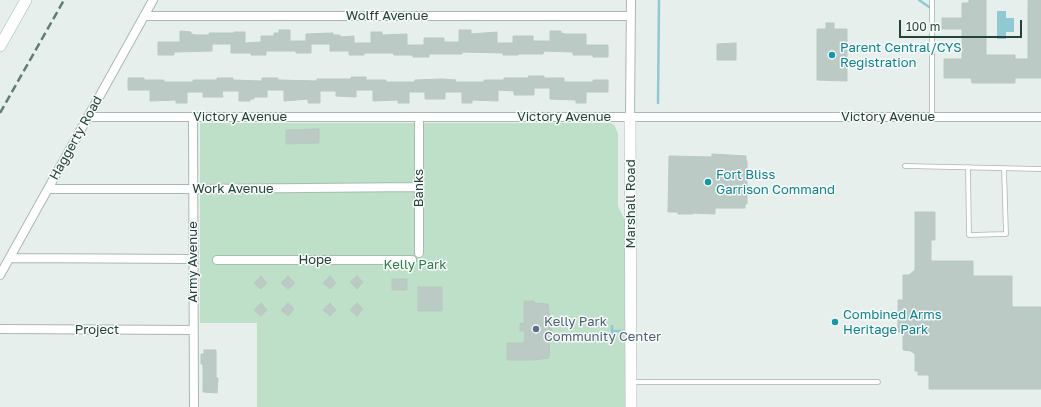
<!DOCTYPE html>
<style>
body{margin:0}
#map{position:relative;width:1041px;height:407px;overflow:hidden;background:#e6efeb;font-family:"Golos Text",sans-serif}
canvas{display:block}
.scale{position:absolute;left:899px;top:20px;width:123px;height:18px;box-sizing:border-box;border:2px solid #24423a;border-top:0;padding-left:5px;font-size:12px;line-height:14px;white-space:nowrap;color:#24423a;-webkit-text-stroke:3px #f7fbf9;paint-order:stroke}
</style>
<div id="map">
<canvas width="1041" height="407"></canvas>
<div class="scale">100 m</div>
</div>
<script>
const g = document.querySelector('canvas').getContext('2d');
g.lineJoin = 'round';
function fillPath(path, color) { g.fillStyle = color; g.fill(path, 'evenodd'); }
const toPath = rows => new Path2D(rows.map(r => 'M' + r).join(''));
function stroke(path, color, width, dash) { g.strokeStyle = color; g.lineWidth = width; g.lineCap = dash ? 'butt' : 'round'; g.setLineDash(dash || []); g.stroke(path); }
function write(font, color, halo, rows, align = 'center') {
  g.font = font + ' "Golos Text",sans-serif'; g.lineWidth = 3; g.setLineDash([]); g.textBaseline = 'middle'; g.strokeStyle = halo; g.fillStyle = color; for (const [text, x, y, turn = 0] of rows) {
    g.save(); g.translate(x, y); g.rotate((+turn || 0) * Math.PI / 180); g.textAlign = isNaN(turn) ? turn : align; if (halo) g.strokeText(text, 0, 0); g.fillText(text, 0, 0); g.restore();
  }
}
const green = toPath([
 [200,123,611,123,615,126,618,134,618,206,631,232,631,407,257,407,257,323,200,323]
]);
const water = toPath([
 [997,11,1006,11,1006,18,1014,18,1014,32,1006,32,1006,39,997,39]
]);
const stream = toPath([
 [919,0,932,9],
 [658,103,659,0],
 [612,331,628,331],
 [612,337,612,326]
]);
const building = toPath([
 [969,0,986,0,986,55,1015,55,1015,59,1028,59,1028,0,1041,0,1041,78,1015,78,1015,83,972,83,971,78,944,78,944,59,962,59,962,29,942,29,942,18,962,18,962,3,969,3,969,0],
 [826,23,834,23,834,29,847,29,847,81,817,80,817,29,826,29,826,23],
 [279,30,290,30,290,41,306,41,306,34,333,33,333,35,340,35,340,37,354,36,354,43,371,43,371,32,382,32,382,35,407,34,407,45,424,45,424,38,444,38,444,42,459,42,459,30,471,30,471,34,497,32,497,43,513,43,513,36,533,36,533,41,550,41,550,31,561,31,561,33,565,34,586,34,586,45,608,45,608,57,593,57,593,55,573,55,573,52,544,51,543,54,518,54,518,55,503,55,503,53,462,52,462,54,429,54,429,57,413,57,413,55,394,55,393,53,364,53,364,55,349,55,349,51,330,51,330,44,311,44,311,53,296,53,296,51,266,51,266,55,251,55,251,53,231,53,231,44,212,44,212,51,174,52,174,55,158,55,158,42,180,42,180,31,191,32,191,34,196,35,209,35,209,33,234,33,234,32,245,32,245,43,261,42,261,36,274,36,274,33,279,33,279,30],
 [736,43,736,60,717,60,717,44,736,43],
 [529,76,544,76,544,78,564,78,564,82,593,82,593,80,608,80,608,92,586,92,586,103,576,103,576,100,550,99,550,88,534,88,534,95,514,95,514,91,498,90,498,101,472,100,472,103,462,103,462,92,445,92,445,99,425,99,425,92,409,92,409,103,398,103,398,100,373,101,373,90,356,90,356,97,336,96,336,91,320,91,320,103,308,103,308,99,284,101,284,90,267,90,267,97,254,97,254,99,250,99,250,101,239,101,239,91,222,91,223,97,203,97,203,92,187,92,187,103,176,103,176,100,150,101,150,90,128,90,128,78,144,78,144,80,164,80,164,82,193,82,193,80,217,80,217,78,233,78,233,80,262,81,262,78,278,78,278,80,317,81,317,79,351,79,351,77,366,77,366,80,386,80,386,82,415,82,415,80,442,79,456,80,455,82,484,82,484,80,504,80,504,78,528,78,529,76],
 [319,129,319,143,286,144,286,130,319,129],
 [712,154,746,156,746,161,747,161,747,204,745,204,745,208,715,208,715,214,692,213,693,214,678,214,678,212,668,212,669,156,712,157,712,154],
 [915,212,935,212,935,240,931,240,931,261,973,261,973,276,1012,276,1012,307,1041,307,1041,389,929,389,929,375,918,375,918,371,915,371,915,354,911,351,903,350,903,332,898,332,898,300,903,300,903,275,909,275,915,270,915,212],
 [261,276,267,283,261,289,254,283,261,276],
 [288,276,295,283,288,289,281,283,288,276],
 [330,276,336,283,330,289,323,283,330,276],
 [357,276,363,282,357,289,350,282,357,276],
 [392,279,407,279,407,290,392,290,392,279],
 [418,287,442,287,442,311,418,311,418,287],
 [524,301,534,301,534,303,548,304,550,320,552,320,552,334,550,334,549,358,534,360,507,360,507,343,524,343,525,331,520,331,520,323,524,324,524,301],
 [261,303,267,310,261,316,254,310,261,303],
 [288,303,294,309,288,316,281,310,288,303],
 [330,303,336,310,330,316,323,310,330,303],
 [357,303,363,309,357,316,350,310,357,303],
 [204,350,216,350,216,378,218,378,217,393,203,392,203,364,201,364,201,354,204,354,204,350]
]);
const lane = toPath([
 [932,117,932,0],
 [905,166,1041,169],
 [968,167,969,235,1006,234,1004,168],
 [631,382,878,382]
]);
const street = toPath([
 [144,16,631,16],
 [88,117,1041,117],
 [193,117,194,407],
 [630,117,631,0],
 [419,123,419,253],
 [48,189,193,189,419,187],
 [10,258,193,259],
 [217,260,412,260],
 [0,275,153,0],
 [0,329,193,330]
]);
const secondary = toPath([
 [0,46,26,0],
 [630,117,631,407]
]);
const rail = toPath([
 [0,113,64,0]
]);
const markers = [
 [832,55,4,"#0f9aa8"],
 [708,182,4,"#0f9aa8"],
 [835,322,4,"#0f9aa8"],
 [536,329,4,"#5c6f8a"]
];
const streetNames = [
 ["Wolff Avenue",387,16],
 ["Victory Avenue",240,117],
 ["Victory Avenue",564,117],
 ["Victory Avenue",888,117],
 ["Haggerty Road",76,138,-61],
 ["Banks",419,188,-90],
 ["Work Avenue",233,189],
 ["Marshall Road",631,204,-90],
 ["Hope",315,260],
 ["Army Avenue",193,262,-90],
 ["Project",97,330]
];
const cultureNames = [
 ["Parent Central/CYS",840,48],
 ["Registration",840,63],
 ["Fort Bliss",716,175],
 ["Garrison Command",716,190],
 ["Combined Arms",843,315],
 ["Heritage Park",843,330]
];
const parkNames = [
 ["Kelly Park",415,265]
];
const serviceNames = [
 ["Kelly Park",544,322],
 ["Community Center",544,337]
];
fillPath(green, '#bfe0c8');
fillPath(water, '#8ec9d4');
stroke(stream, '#8ec9d4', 2.5);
fillPath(building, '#bbcac4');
stroke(building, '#b8c9c2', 1);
stroke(lane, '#a8b8b2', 5.5);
stroke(street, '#a8b8b2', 10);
stroke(secondary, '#a4bbb3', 12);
stroke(lane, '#fff', 4);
stroke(street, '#fff', 8);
stroke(secondary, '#fff', 11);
stroke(rail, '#5f7d75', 2.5, [8, 4]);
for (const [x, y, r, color] of markers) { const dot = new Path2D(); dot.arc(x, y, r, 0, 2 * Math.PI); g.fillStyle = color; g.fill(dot); stroke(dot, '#f7fbf9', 1.5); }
write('13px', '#24423a', '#f7fbf9', streetNames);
write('13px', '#0d838f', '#f7fbf9', cultureNames, 'left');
write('13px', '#2d7a4b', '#f7fbf9', parkNames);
write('13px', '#4e5e75', '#f7fbf9', serviceNames, 'left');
</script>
